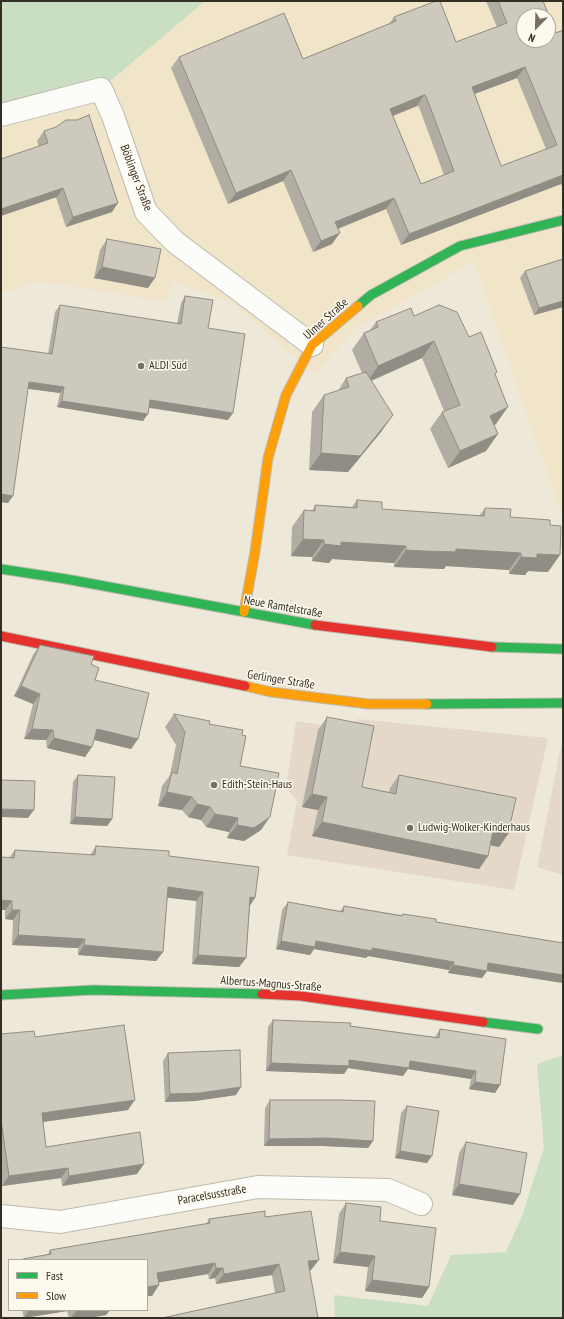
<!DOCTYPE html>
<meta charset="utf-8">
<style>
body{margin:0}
#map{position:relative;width:564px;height:1319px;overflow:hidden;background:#eee8d8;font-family:"PT Sans Narrow",sans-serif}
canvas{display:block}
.frame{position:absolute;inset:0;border:2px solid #342f24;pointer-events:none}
.legend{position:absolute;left:8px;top:1259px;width:140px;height:52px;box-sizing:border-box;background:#fef9ee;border:1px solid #ada89d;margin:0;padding:5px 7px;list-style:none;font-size:12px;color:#342f24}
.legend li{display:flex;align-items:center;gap:8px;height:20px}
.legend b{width:20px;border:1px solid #ada89d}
.north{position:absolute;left:516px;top:8px;width:40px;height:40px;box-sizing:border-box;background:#fef9ee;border:1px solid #ada89d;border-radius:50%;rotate:203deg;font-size:11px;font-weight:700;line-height:16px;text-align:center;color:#342f24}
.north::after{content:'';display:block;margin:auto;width:14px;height:18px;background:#757063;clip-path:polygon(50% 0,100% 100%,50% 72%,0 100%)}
</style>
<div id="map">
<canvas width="564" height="1319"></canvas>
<div class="frame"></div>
<ul class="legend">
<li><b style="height:5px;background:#30b455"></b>Fast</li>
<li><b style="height:5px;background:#ff9f0a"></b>Slow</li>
</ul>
<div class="north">N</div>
</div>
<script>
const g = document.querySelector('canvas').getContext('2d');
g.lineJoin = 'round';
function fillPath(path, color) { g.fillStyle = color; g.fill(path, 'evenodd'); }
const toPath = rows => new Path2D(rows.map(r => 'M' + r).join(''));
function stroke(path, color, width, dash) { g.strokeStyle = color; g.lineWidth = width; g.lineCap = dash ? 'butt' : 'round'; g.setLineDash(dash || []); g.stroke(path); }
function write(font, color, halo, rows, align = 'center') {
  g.font = font + ' "PT Sans Narrow",sans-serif'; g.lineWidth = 3; g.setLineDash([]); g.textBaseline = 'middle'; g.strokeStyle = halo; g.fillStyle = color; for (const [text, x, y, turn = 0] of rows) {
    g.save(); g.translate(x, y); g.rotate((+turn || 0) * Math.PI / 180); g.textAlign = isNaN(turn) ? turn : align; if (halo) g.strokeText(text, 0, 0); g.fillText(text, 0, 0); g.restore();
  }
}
const built = toPath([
 [205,1,563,1,563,518,474,261,357,328,314,373,232,302,171,281,167,302,40,281,1,293,1,114,101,89],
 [524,16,548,16,548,40,524,40]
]);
const education = toPath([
 [357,719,548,738,514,890,287,855,297,801,286,787,296,721,354,730],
 [563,736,563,875,537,867]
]);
const green = toPath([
 [1,1,205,1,101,89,1,105],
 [563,1055,563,1318,335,1318,334,1295,428,1306,451,1255,506,1252,522,1216,544,1148,537,1064]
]);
const street = toPath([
 [1,115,101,89,113,116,146,212,175,242,312,345],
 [1,1216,60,1222,258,1187,388,1190,421,1204]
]);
const fast = toPath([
 [358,306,371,295,460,246,563,220],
 [1,569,66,579,315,625],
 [492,647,563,649],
 [427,704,563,703],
 [1,995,93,990,262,994],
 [483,1022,538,1029]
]);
const slow = toPath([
 [244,612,255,552,268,458,286,395,312,345,358,306],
 [245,686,271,692,369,704,427,704]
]);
const jam = toPath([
 [315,625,492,647],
 [1,636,245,686],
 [262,994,301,996,483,1022]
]);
const wall = toPath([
 [486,1,543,1,556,33,563,30,563,189,561,184,401,245,386,209,338,229,332,244,313,252,283,181,228,204,171,68,179,57,303,59,389,24,394,17,456,42,497,27],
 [517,78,546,149,501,166,474,94],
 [417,106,419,107,444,175,421,184,393,116],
 [44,131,112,212,66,227,37,141],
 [107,239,148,288,94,278,100,250],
 [563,259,563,307,534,315,520,278,525,271],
 [185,296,208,328,228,420,149,408,143,421,57,407,60,393,28,389,8,503,1,502,1,347,48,354,55,312,60,305,177,324,181,303],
 [414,316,469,337,495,375,496,424,494,425,486,451,448,468,430,429,442,412,444,411,422,358,371,381,381,432,348,472,309,470,312,412,324,395,338,391,346,378,362,373,352,350,364,333,370,330,376,322],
 [357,500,382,509,479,516,485,508,510,517,548,572,528,571,525,575,509,574,509,570,446,566,444,569,394,567,394,563,332,559,329,563,312,561,312,557,291,556,292,527,304,510,312,511,315,505,352,507],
 [40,645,91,664,95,680,138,739,131,749,94,740,85,757,47,748,46,740,24,739,33,704,14,696,33,655],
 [174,714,209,724,242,735,240,766,261,830,244,841,227,838,229,832,206,827,201,820,188,817,182,810,158,806,162,786,170,775,176,745,165,727],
 [327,717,362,787,389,792,390,788,399,775,508,834,499,847,490,845,488,856,479,869,312,836,318,810,302,807,318,730],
 [78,775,112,819,107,826,70,824,73,782],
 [96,846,169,856,250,905,246,958,239,967,192,964,196,901,167,897,163,952,156,961,78,955,78,948,12,945,13,920,5,919,5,910,1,910,1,857,9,858,15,850,90,855],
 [288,902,340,911,344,906,401,915,403,914,436,922,563,943,563,983,487,971,482,978,448,973,449,970,368,956,366,958,314,949,310,955,276,949,282,910],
 [273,1020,350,1026,435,1037,440,1029,500,1085,495,1093,469,1089,471,1079,408,1069,403,1076,348,1068,344,1074,266,1071,268,1027],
 [1,1034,35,1037,128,1110,43,1122,46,1147,137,1174,62,1186,61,1178,2,1186,1,1178],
 [168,1053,236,1095,195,1101,165,1102,163,1061],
 [270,1100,373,1141,368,1148,323,1146,264,1146,265,1108],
 [407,1106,427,1163,395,1158,401,1113],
 [466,1142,513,1205,452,1195,459,1153],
 [346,1203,380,1221,429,1287,422,1298,365,1291,368,1267,333,1263,339,1214],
 [265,1217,311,1270,309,1271,318,1318,275,1293,272,1275,216,1284,215,1278,209,1279,208,1274,159,1282,152,1296,147,1260,22,1260,23,1259,48,1254,50,1250,206,1224,209,1219],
 [22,1310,110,1310,106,1315,88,1318,69,1318,67,1311,24,1318]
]);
const shadedWall = toPath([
 [525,67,517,78,464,98,472,87],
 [424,95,417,106,382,120,390,109],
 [291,170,283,181,228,204,236,193],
 [563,175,563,181,561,184,401,245,409,234],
 [63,188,57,197,1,216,1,209],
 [394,198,386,209,327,233,335,222],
 [118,203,112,212,66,227,73,217],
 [340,233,332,244,313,252,321,241],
 [102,267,155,278,148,288,94,278],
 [563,301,563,307,534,315,539,308],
 [434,341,422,358,366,383,378,366],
 [29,382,64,387,60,393,24,388],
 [150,400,233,413,228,420,146,407],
 [62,401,148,414,143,421,57,407],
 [508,407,496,424,478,432,490,416],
 [393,415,381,432,348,472,309,470,321,453],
 [498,434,486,451,448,468,460,451],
 [1,494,13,496,8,503,1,502],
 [303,539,324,540,312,557,291,556],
 [341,542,406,546,394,563,332,559,329,563,312,561,324,544],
 [456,549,521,553,509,570,446,566,444,569,394,567,406,550],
 [537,554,560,555,548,572,528,571,525,575,509,574,521,557],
 [21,686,40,694,33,704,14,696],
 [32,729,53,730,46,740,24,739],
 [97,729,138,739,131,749,90,739],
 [54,738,92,747,85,757,47,748],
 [167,792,192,797,182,810,158,806],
 [312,794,327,797,318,810,302,807],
 [197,804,210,807,201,820,188,817],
 [1,809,34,810,28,818,1,817],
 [215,814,238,818,229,832,206,827],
 [75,817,112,819,107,826,70,824],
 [270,817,261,830,244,841,227,838,237,825],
 [322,822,488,856,479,869,312,836],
 [493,831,508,834,499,847,484,844],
 [168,887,203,892,196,901,161,897],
 [250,897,255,898,249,907],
 [1,900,12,901,5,910,1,910],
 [12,910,20,910,13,920,5,919],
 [18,935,85,939,78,948,12,945],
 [281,941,316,941,372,948,454,962,449,970,368,956,366,958,314,949,310,955,276,949],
 [84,945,163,952,156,961,78,955],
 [198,955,246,958,239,967,192,964],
 [488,963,563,975,563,983,487,971,482,978,448,973,453,965],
 [349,1060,410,1061,476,1071,471,1079,408,1069,403,1076,348,1068,344,1074,266,1071,271,1063],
 [475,1082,500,1085,495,1093,469,1089],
 [241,1087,236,1095,195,1101,165,1102,170,1094],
 [135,1100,128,1110,35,1123,42,1113],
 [328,1138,373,1141,368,1148,323,1146,264,1146,269,1139],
 [400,1151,432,1156,427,1163,395,1158],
 [144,1164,137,1174,62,1186,69,1176],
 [68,1168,61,1178,2,1186,9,1176],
 [459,1184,520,1194,513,1205,452,1195],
 [340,1252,375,1256,368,1267,333,1263],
 [319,1260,311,1270,300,1272,308,1261],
 [215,1263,208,1274,150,1284,157,1273],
 [279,1264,272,1275,216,1284,224,1274],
 [216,1268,223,1268,215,1278,209,1279],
 [372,1280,429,1287,422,1298,365,1291],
 [159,1285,152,1296,147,1296,147,1287],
 [29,1310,68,1310,67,1311,24,1318],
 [77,1310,110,1310,106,1315,88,1318,71,1318]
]);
const building = toPath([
 [436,1,440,1,456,42,507,23,498,1,543,1,556,33,563,30,563,175,409,234,394,198,335,222,340,233,321,241,291,170,236,193,179,57,284,13,303,59,396,21,394,17,436,1],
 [524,16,548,16,548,40,524,40,524,16],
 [525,67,557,145,501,166,472,87,525,67],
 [424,95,426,96,454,171,421,184,390,109,424,95],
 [89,115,118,203,73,217,63,188,1,209,1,159,48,143,44,131,56,127,66,120,77,120,89,115],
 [107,239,161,249,155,278,102,267,107,239],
 [563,259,563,301,539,308,525,271,563,259],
 [185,296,213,300,208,328,245,334,233,413,150,400,148,414,62,401,64,387,29,382,13,496,1,494,1,347,52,354,60,305,181,324,185,296],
 [439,305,457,312,469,337,481,332,497,372,495,374,508,407,490,416,498,434,460,451,442,412,460,405,434,341,378,366,364,333,378,327,376,322,411,308,414,316,439,305],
 [366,372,393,415,360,456,321,453,324,395,349,387,346,378,366,372],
 [357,500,382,502,382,509,484,516,485,508,511,509,510,517,550,520,550,525,561,526,560,555,537,554,537,558,521,557,521,553,456,549,456,552,424,551,406,550,406,546,341,542,341,546,324,544,324,540,303,539,304,510,315,511,315,505,357,508,357,500],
 [40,645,94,656,91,664,99,668,95,680,149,693,138,739,97,729,92,747,54,738,53,730,32,729,40,694,21,686,40,645],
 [174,714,210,721,209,724,243,730,242,735,246,736,240,766,279,773,270,817,254,828,237,825,238,818,215,814,210,807,197,804,192,797,167,792,172,772,177,774,185,732,174,714],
 [327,717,374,726,362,787,396,794,399,775,516,798,508,834,493,831,488,856,322,822,327,797,312,794,327,717],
 [78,775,115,777,112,819,75,817,78,775],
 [1,780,35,781,34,810,1,809,1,780],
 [96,846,169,851,169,856,259,867,255,898,250,897,246,958,198,955,203,892,168,887,163,952,84,945,85,939,18,935,20,910,12,910,12,901,1,900,1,857,14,858,15,850,95,855,96,846],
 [288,902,343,912,344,906,402,916,403,914,436,919,436,922,563,943,563,975,488,963,487,971,453,965,454,962,372,948,372,951,316,941,315,947,281,941,288,902],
 [273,1020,351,1023,350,1026,439,1038,440,1029,506,1039,500,1085,475,1082,476,1071,410,1061,409,1068,349,1060,349,1066,271,1063,273,1020],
 [124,1025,135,1100,42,1113,46,1147,140,1132,144,1164,69,1176,68,1168,9,1176,1,1120,1,1034,34,1031,35,1037,124,1025],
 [240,1050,241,1087,200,1093,170,1094,168,1053,240,1050],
 [270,1100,341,1100,375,1101,373,1141,328,1138,269,1139,270,1100],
 [407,1106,439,1111,432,1156,400,1151,407,1106],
 [466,1142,527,1153,520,1194,459,1184,466,1142],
 [346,1203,381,1207,380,1221,436,1228,429,1287,372,1280,375,1256,340,1252,346,1203],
 [265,1211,265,1217,311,1211,319,1260,308,1261,318,1318,162,1318,285,1291,279,1264,224,1274,223,1268,216,1268,215,1263,157,1273,159,1285,147,1287,147,1260,23,1260,23,1259,51,1254,50,1250,210,1223,209,1219,265,1211]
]);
const markers = [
 [141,366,4,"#757063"],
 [214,785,4,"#757063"],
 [410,828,4,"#757063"]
];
const streetNames = [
 ["Böblinger Straße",136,178,69],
 ["Ulmer Straße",326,319,-42],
 ["Neue Ramtelstraße",283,607,10],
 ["Gerlinger Straße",281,680,9],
 ["Albertus-Magnus-Straße",271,984,4],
 ["Paracelsusstraße",212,1195,-10]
];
const poiNames = [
 ["ALDI Süd",149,366],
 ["Edith-Stein-Haus",222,785],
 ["Ludwig-Wolker-Kinderhaus",418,828]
];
fillPath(built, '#f0e4c9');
fillPath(education, '#e4d9c8');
fillPath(green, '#cadfc1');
stroke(street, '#bfbaae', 24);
stroke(fast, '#bfbaae', 11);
stroke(slow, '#bfbaae', 11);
stroke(jam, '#bfbaae', 11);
stroke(street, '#fcfcf9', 22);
stroke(fast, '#30b455', 9);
stroke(slow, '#ff9f0a', 9);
stroke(jam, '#e5322d', 9);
fillPath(wall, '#b1ada3');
fillPath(shadedWall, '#908d84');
fillPath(building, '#cec9bd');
stroke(building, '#908d84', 1);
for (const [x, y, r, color] of markers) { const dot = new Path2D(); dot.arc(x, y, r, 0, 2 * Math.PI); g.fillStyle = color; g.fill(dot); stroke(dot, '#fef9ee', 1.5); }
write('12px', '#342f24', '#fef9ee', streetNames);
write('12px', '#342f24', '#fef9ee', poiNames, 'left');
</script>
